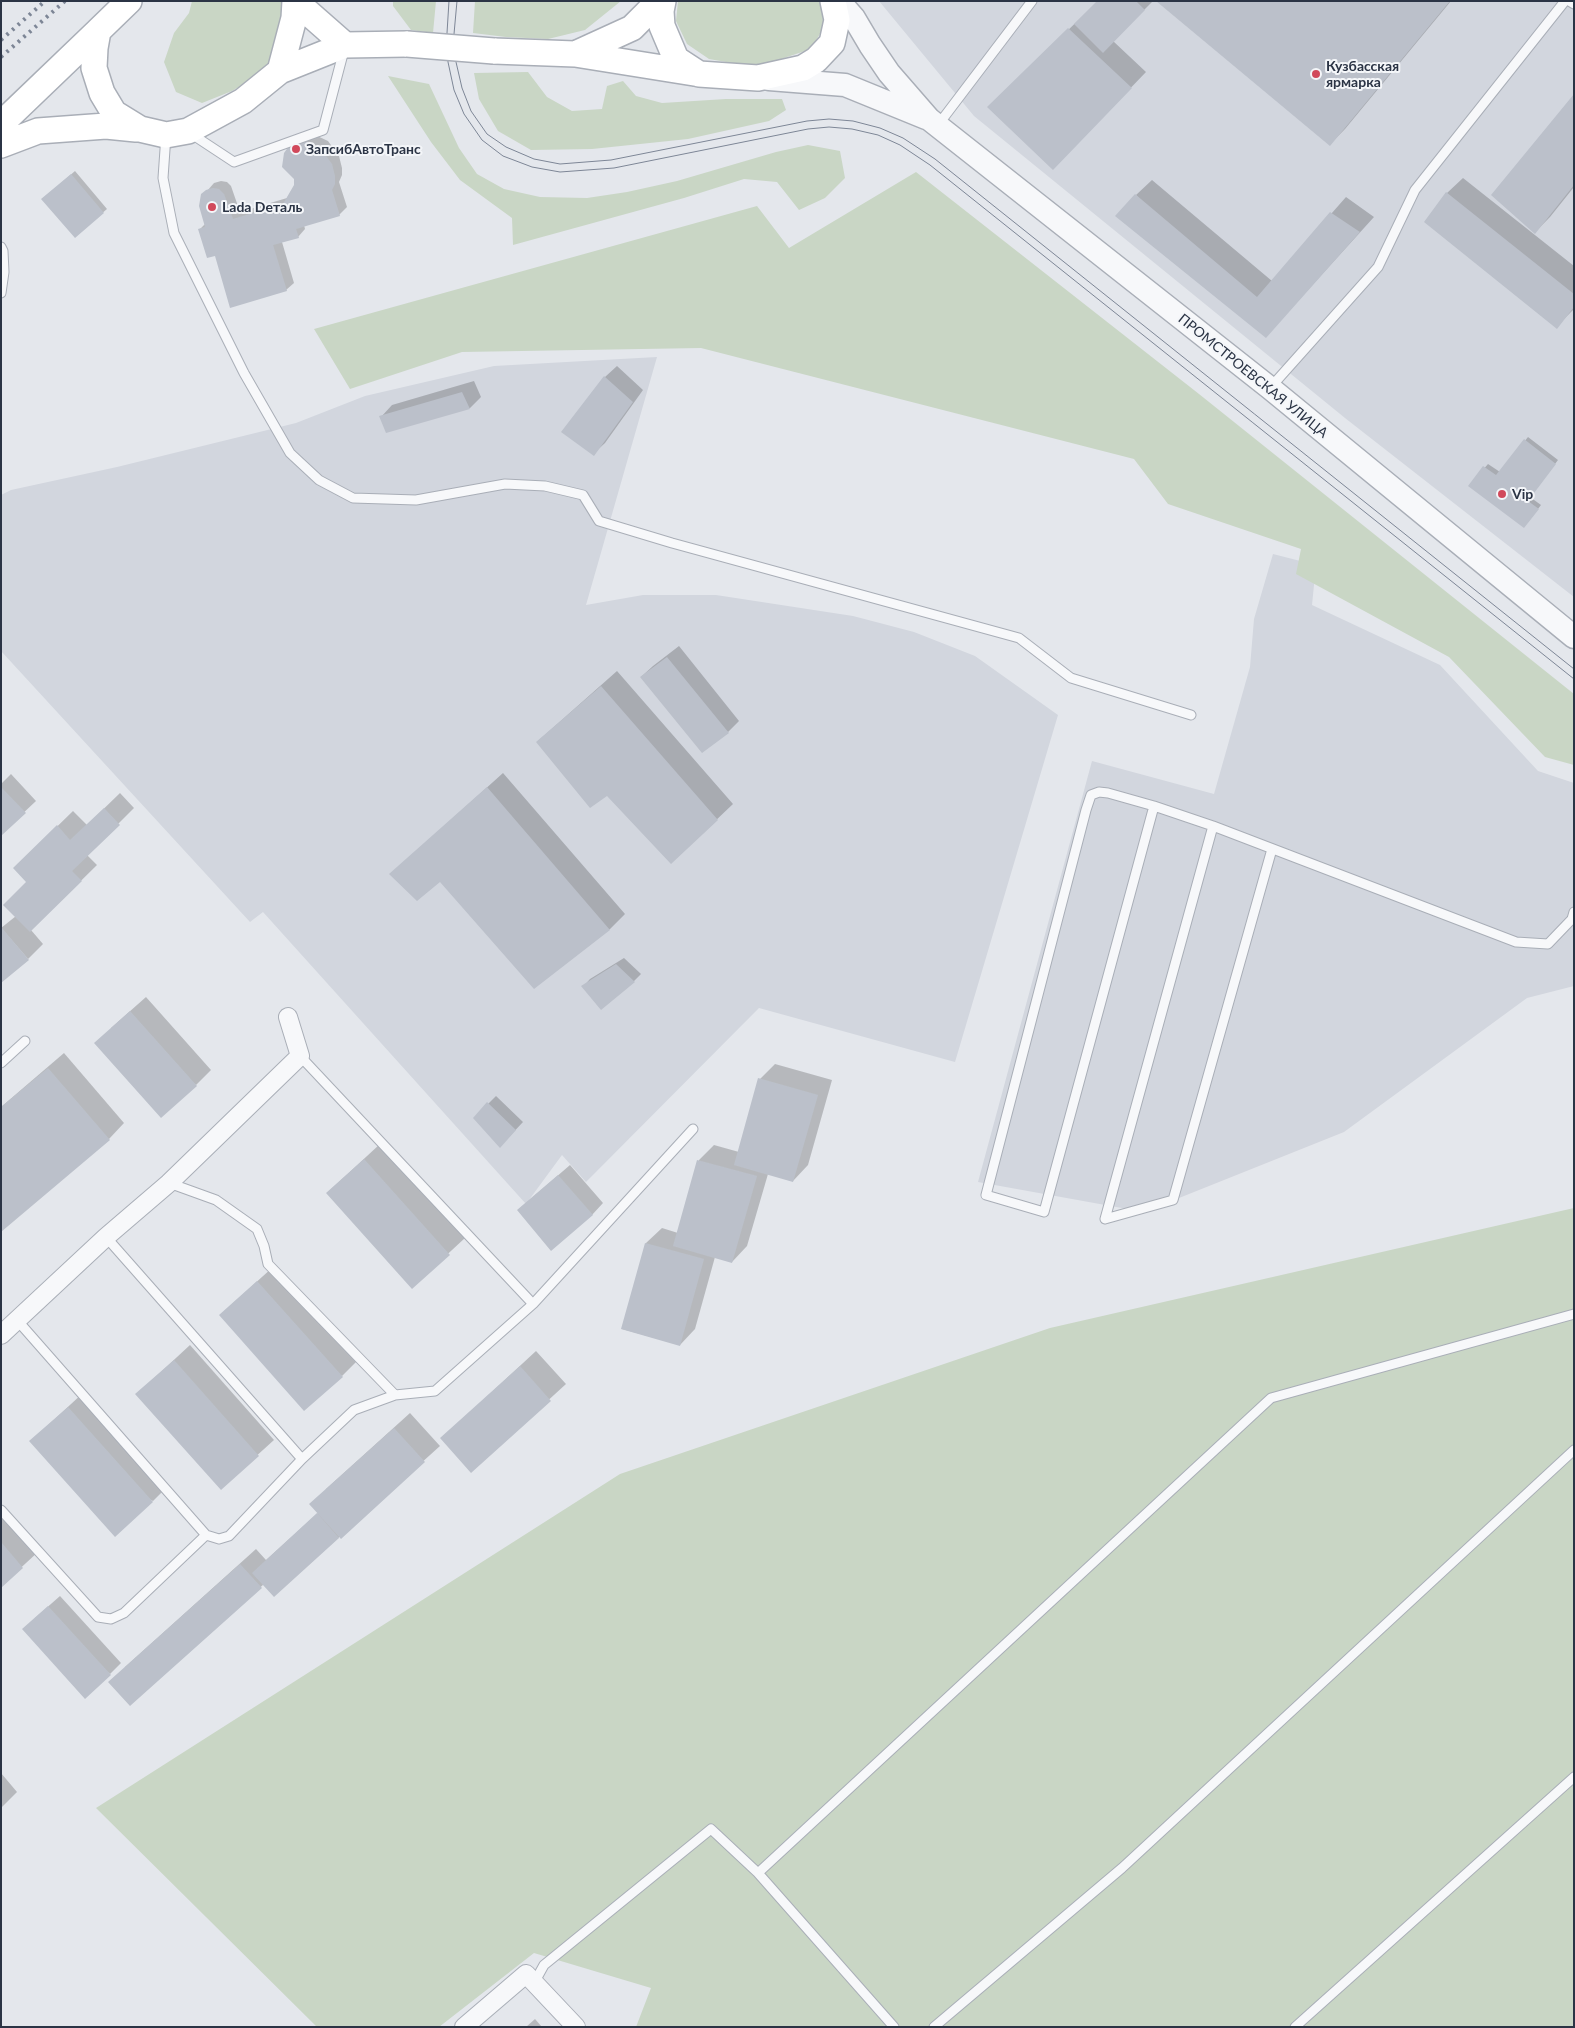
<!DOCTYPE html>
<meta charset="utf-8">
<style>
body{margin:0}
#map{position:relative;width:1575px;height:2028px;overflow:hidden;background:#e4e7ec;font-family:Lato,sans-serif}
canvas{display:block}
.frame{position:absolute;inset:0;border:2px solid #2b3445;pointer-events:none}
</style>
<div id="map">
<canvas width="1575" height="2028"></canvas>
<div class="frame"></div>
</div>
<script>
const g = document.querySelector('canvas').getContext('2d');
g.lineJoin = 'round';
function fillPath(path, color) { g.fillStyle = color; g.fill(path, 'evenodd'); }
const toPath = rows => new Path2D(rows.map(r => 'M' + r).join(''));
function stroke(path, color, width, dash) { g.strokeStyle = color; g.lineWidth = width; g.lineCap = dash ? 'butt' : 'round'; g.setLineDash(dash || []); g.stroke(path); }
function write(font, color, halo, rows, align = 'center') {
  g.font = font + ' Lato,sans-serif'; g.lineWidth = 4; g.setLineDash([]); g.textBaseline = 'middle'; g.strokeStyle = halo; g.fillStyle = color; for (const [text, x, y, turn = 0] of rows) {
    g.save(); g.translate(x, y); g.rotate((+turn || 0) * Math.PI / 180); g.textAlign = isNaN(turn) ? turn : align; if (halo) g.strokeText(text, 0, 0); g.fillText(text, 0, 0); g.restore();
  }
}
const built = toPath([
 [879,1,1574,1,1574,597,1345,418,974,116],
 [657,357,586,605,643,595,716,595,853,616,914,632,975,656,1058,715,955,1062,759,1008,586,1182,562,1155,526,1204,263,912,250,922,1,651,1,495,11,490,117,467,296,423,365,396,494,366],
 [1273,554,1316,565,1312,605,1440,665,1538,771,1574,783,1574,986,1527,998,1344,1132,1144,1212,978,1182,1092,761,1214,794,1250,667,1254,619]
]);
const green = toPath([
 [192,1,284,1,286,12,273,59,257,76,232,91,202,103,176,92,164,62,174,33,189,13],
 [393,1,436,1,433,33,411,30,393,6],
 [475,1,621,1,585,30,548,39,506,37,473,33],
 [678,1,820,1,824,27,811,49,760,66,732,63,709,59,687,44,676,21],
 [528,72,547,97,572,111,602,109,607,86,623,81,636,96,662,103,726,99,782,99,786,110,769,121,688,139,592,149,531,150,498,131,479,99,474,73],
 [388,76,429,84,459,148,477,174,504,189,540,197,587,198,627,192,677,181,776,152,808,145,840,151,845,178,825,198,799,210,777,182,744,179,684,198,513,245,512,218,460,180,431,142],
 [916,172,1199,394,1574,694,1574,765,1545,757,1449,657,1296,574,1301,549,1168,504,1134,459,701,348,462,352,350,389,314,329,757,206,789,248],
 [1574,1208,1574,2027,636,2027,651,1988,534,1953,439,2027,317,2027,96,1808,620,1474,1050,1328]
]);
const shadow = toPath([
 [1098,1,1153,1,1113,41,1146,72,1068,153,989,107],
 [1158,1,1451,1,1345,129,1330,144],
 [1574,96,1574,187,1550,217,1535,232],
 [313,134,328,141,339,156,342,168,342,175,339,182,347,207,339,215,304,225,305,229,298,237,282,242,294,283,286,290,215,254,200,229,206,223,207,191,214,183,221,181,227,182,231,186,240,212,287,198,295,185,295,178,286,153],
 [75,171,107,209,75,236,46,196],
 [1463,178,1574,266,1574,309,1556,327,1426,222,1447,193],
 [1152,180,1272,281,1346,197,1374,217,1266,336,1136,195],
 [617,366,643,390,605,443,593,454,605,377],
 [474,381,481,397,470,408,381,417,392,405],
 [1528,437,1558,460,1530,497,1541,505,1527,523,1470,485,1488,464,1500,472],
 [679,646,739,721,728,732,641,677,653,666],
 [617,671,733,804,671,863,607,794,537,742],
 [503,773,625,914,610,929,534,987,441,880,391,874],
 [11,774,36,801,1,834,1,784],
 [120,793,134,808,87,855,97,865,31,930,43,944,28,959,1,928,16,916,28,882,30,853,73,811,87,825],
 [624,958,641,974,634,981,583,987,590,979],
 [146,997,211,1070,196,1085,111,1028],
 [64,1053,124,1123,109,1139,1,1230,1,1107],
 [775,1064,832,1080,808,1165,793,1181,768,1174,747,1246,732,1262,715,1257,695,1329,680,1345,622,1329,646,1243,662,1228,678,1233,699,1160,714,1145,739,1152,760,1079],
 [496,1096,523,1122,507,1139,474,1118],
 [380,1144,465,1238,412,1287,327,1193],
 [570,1165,603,1203,592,1215,518,1210],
 [273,1267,357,1361,342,1376,220,1315],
 [190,1345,274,1440,221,1488,137,1394],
 [536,1351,566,1384,471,1471,442,1438],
 [84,1392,168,1486,153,1501,31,1441],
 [410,1413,440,1446,274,1596,264,1584,130,1705,125,1667,256,1549,266,1560,319,1512,326,1489],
 [1,1509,38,1552,1,1586],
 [60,1596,121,1663,110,1674,35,1618],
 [1,1773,17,1792,1,1808],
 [535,2019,542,2027,526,2027]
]);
const building = toPath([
 [1097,1,1136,1,1145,10,1103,53,1074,24],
 [1156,1,1450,1,1330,146],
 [1068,28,1132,88,1053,170,987,107],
 [1574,94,1574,185,1535,234,1491,195],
 [305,141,320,148,332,164,335,176,335,184,332,190,340,216,296,229,299,238,273,245,287,291,230,308,215,256,207,258,198,229,205,227,199,206,201,194,206,190,213,188,219,189,224,194,233,219,283,204,294,185,294,179,282,167,284,153,289,146],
 [71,174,104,213,75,238,41,199],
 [1446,192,1574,294,1574,307,1557,329,1424,222],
 [1135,194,1257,297,1330,212,1360,232,1266,338,1115,216],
 [604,376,633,402,594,456,561,432],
 [462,392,470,409,386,433,379,416],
 [1524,439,1556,464,1528,501,1539,509,1524,528,1468,486,1483,466,1496,475],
 [667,657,729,733,702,753,640,677],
 [601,686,718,820,671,864,607,796,590,808,536,742],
 [1,787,26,813,1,836],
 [487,787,610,930,534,989,440,882,417,901,389,874],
 [104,808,120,825,72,871,82,881,30,932,3,905,26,882,13,868,57,825,70,840],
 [1,927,29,960,1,983],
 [616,964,635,982,601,1010,581,986],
 [130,1011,197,1086,161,1118,94,1043],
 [48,1068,110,1140,1,1232,1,1107],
 [758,1078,818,1095,793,1182,734,1165],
 [487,1102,516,1130,500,1148,473,1118],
 [364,1159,450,1255,412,1289,326,1193],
 [697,1160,757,1176,732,1263,673,1246],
 [558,1175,593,1215,551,1251,517,1210],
 [645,1243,704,1259,680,1346,621,1329],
 [257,1281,343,1377,304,1411,219,1315],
 [174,1360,259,1456,221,1490,135,1394],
 [520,1366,551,1401,471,1473,440,1438],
 [68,1407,153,1502,115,1537,29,1441],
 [394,1428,425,1462,341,1539,309,1504],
 [317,1513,339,1538,274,1597,252,1573],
 [1,1542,23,1568,1,1588],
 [240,1564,262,1588,130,1706,108,1682],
 [48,1606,111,1675,85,1699,22,1629]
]);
const service = toPath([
 [1569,1,1574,4],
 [938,125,1032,1],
 [190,133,234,162,323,130,344,50],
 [166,135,163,178,174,233,244,373,290,453,319,480,353,498,416,500,505,484,545,486,583,495,599,521,672,543,1019,638,1071,678,1191,715],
 [1,247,3,251,4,272,1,293],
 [1270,388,1378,267,1415,190,1565,1],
 [1154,806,1044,1212,986,1195,1086,810,1091,795,1099,792,1108,793,1154,806,1213,826,1516,942,1548,944,1572,919,1574,912],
 [1213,826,1105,1219,1173,1200,1272,849],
 [300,1056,533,1304,693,1129],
 [1,1063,25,1041],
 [169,1183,216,1200,257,1229,264,1246,268,1264,395,1395],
 [106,1237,302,1459],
 [17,1320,206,1535],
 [1,1510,98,1617,111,1619,124,1613,206,1535,219,1539,229,1536,302,1459,354,1410,395,1395,435,1391,533,1304],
 [758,1873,1271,1398,1574,1314],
 [534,1983,544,1965,711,1829,758,1873,894,2027],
 [934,2027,1122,1868,1574,1450],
 [1295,2027,1574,1777]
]);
const minor = toPath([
 [1,1335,106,1237,169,1183,300,1056,288,1017],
 [464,2027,526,1974,576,2027]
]);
const tertiary = toPath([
 [839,1,854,18,870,45,889,73,929,119,1270,388,1574,637],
 [769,79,845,85,926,118]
]);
const secondary = toPath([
 [129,1,98,31,95,48,94,68,102,93,114,113,140,129,166,135,188,131,243,101,280,71,345,45,407,44],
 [295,1,345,45],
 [663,1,661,11,662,26,676,59,699,74,758,78,803,68,816,60,832,43,837,20,833,1],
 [494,51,575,54,694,73],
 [575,54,632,28,659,1],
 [280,71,294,18,295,1],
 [1,124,98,31],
 [1,145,38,131,106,126,136,129]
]);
const tram = toPath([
 [449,1,447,33,448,62,454,90,464,114,482,140,503,156,532,167,560,172,614,168,808,129,829,127,852,129,878,135,900,145,930,165,1574,679],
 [457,1,454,34,456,62,462,88,471,111,487,134,506,147,534,159,560,164,611,160,807,121,829,119,853,121,880,128,903,138,935,159,1574,669]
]);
const rail = toPath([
 [1,40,45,1],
 [1,57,65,1]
]);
const secondaryBridge = toPath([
 [407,44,494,51]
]);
const markers = [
 [1316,74,5,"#d1495b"],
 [296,149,5,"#d1495b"],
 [212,207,5,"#d1495b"],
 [1502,494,5,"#d1495b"]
];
const poiNames = [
 ["Кузбасская",1326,66],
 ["ярмарка",1326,82],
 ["ЗапсибАвтоТранс",306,149],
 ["Lada Dеталь",222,207],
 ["Vip",1512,494]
];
const streetNames = [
 ["ПРОМСТРОЕВСКАЯ УЛИЦА",1253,376,39]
];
fillPath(built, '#d2d6de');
fillPath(green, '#c9d6c5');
fillPath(shadow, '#0003');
fillPath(building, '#bbc0ca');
stroke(service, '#a9aeb7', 11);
stroke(minor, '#a9aeb7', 20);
stroke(tertiary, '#a9aeb7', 25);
stroke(secondary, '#a9aeb7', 28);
stroke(service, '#f7f8fa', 9);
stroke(minor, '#f7f8fa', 18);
stroke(tertiary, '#f7f8fa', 22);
stroke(secondary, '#fff', 25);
stroke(tram, '#7d8696', 1);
stroke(rail, '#7d8696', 4, [2.5, 5]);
stroke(secondaryBridge, '#a9aeb7', 28, []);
stroke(secondaryBridge, '#fff', 25);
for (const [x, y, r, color] of markers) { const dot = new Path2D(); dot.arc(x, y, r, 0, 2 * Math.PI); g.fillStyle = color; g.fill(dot); stroke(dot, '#f4f6f9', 2); }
write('bold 14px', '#2b3445', '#f4f6f9', poiNames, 'left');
write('14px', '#2b3445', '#f4f6f9', streetNames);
</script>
